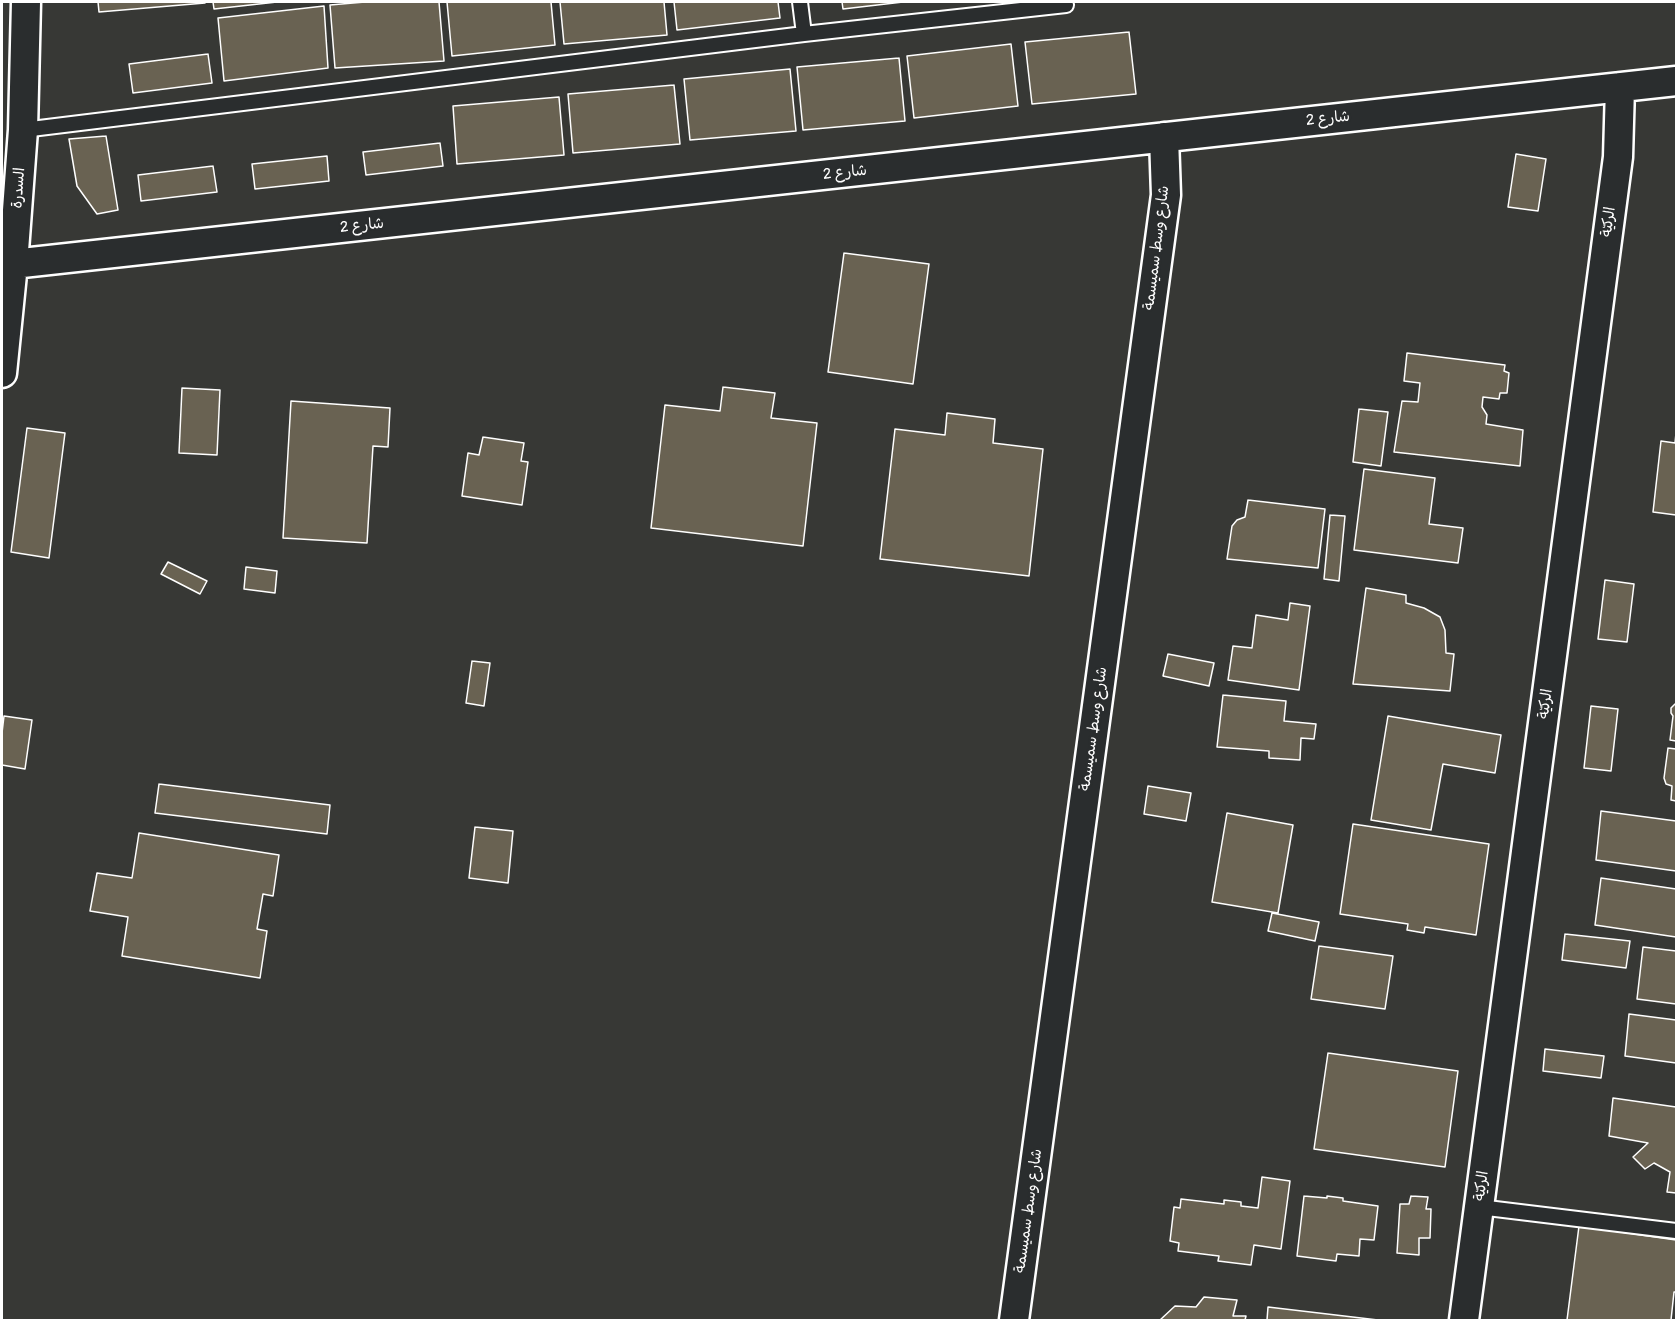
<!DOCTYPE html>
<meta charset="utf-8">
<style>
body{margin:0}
#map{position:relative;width:1678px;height:1322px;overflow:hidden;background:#373835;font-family:Pangolin,sans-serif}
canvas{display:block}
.frame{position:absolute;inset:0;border:3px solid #fff;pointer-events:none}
</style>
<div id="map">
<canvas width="1678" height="1322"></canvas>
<div class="frame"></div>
</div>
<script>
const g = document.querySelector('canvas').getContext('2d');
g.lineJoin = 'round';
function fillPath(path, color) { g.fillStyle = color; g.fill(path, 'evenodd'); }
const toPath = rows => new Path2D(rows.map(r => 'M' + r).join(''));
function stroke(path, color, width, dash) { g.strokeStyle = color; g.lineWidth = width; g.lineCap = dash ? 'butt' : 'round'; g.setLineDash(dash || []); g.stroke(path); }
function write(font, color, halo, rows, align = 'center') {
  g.font = font + ' Pangolin,"Playpen Sans Arabic",sans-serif'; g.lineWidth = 4.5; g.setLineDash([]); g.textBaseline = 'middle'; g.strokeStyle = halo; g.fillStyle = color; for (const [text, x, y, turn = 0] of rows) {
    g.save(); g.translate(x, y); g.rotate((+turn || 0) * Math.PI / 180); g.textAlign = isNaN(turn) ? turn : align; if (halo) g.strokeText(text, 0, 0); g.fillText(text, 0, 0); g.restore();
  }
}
const building = toPath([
 [98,2,205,2,205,3,99,12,98,2],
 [213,2,277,2,214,9,213,2],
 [365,2,439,2,444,61,335,68,330,5,365,2],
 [447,2,551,2,555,45,452,56,447,2],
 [560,2,664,2,667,35,564,44,560,2],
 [674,2,778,2,780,18,677,30,674,2],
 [842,2,903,2,843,9,842,2],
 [324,6,328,68,224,81,218,18,324,6],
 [1129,32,1136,94,1032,104,1025,42,1129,32],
 [1011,44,1018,106,914,118,907,56,1011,44],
 [208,54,212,83,133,93,129,64,208,54],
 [899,58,905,121,803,130,797,67,899,58],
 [790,69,796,131,690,140,684,79,790,69],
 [674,85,680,144,573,153,568,94,674,85],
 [559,97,564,155,457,164,453,106,559,97],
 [106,136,118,210,97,214,77,186,69,139,106,136],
 [440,143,443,166,366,175,363,152,440,143],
 [1516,154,1546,159,1538,211,1508,207,1516,154],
 [327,156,329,181,255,189,252,164,327,156],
 [213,166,217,192,141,201,138,175,213,166],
 [844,253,929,264,913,384,828,372,844,253],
 [1407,353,1505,365,1504,371,1509,373,1507,393,1500,393,1499,399,1483,397,1482,407,1487,415,1486,424,1523,430,1520,466,1394,452,1402,401,1418,402,1420,383,1404,381,1407,353],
 [723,387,775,393,771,418,817,423,803,546,651,528,665,405,720,411,723,387],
 [182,388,220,390,217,455,179,453,182,388],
 [291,401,390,408,388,447,373,446,367,543,283,538,291,401],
 [1359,409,1388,412,1381,466,1353,462,1359,409],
 [947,413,995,419,993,443,1043,449,1029,576,880,559,895,429,945,435,947,413],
 [27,428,65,433,49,558,11,552,27,428],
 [1676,433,1676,515,1653,512,1661,441,1675,443,1676,433],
 [483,437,524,443,521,461,528,462,522,505,462,496,468,453,479,455,483,437],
 [1364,469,1435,478,1429,524,1463,528,1458,563,1354,550,1364,469],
 [1248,500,1325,509,1318,568,1227,559,1232,526,1237,520,1245,517,1248,500],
 [1330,515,1345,516,1339,581,1324,579,1330,515],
 [168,562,207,581,200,594,161,574,168,562],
 [246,567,277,571,275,593,244,589,246,567],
 [1605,580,1634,584,1627,642,1598,639,1605,580],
 [1366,588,1406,595,1406,603,1424,608,1440,617,1445,630,1446,653,1454,654,1450,691,1353,684,1366,588],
 [1290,603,1310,606,1299,690,1228,680,1233,646,1252,648,1256,615,1288,620,1290,603],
 [1168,654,1214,663,1209,686,1163,676,1168,654],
 [472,661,490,663,484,706,466,703,472,661],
 [1223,695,1286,701,1284,721,1316,724,1314,739,1301,738,1300,760,1269,758,1269,751,1217,747,1223,695],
 [1675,704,1676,704,1676,741,1670,740,1673,716,1671,713,1671,708,1675,704],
 [1591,706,1618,709,1611,771,1584,768,1591,706],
 [4,716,32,720,25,769,2,765,2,733,4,716],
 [1388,716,1501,735,1495,773,1443,764,1431,830,1371,820,1388,716],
 [1668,748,1676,749,1676,801,1671,800,1672,786,1666,784,1664,778,1668,748],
 [159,784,330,805,327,834,155,813,159,784],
 [1148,786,1191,793,1186,821,1144,814,1148,786],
 [1601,811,1676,821,1676,871,1596,860,1601,811],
 [1227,813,1293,825,1278,913,1212,902,1227,813],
 [1353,824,1489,844,1476,935,1425,927,1424,933,1407,930,1408,924,1340,914,1353,824],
 [475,827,513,831,508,883,469,878,475,827],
 [139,833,279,855,273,896,263,894,257,929,267,931,260,978,122,956,128,917,90,911,97,873,132,878,139,833],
 [1601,878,1676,889,1676,937,1595,925,1601,878],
 [1272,913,1319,922,1315,941,1268,931,1272,913],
 [1565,934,1630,941,1626,968,1562,960,1565,934],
 [1319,946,1393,956,1385,1009,1311,999,1319,946],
 [1643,947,1676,951,1676,1004,1637,999,1643,947],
 [1629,1014,1676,1020,1676,1063,1625,1056,1629,1014],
 [1545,1049,1604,1056,1601,1078,1543,1071,1545,1049],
 [1328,1053,1458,1071,1445,1167,1314,1149,1328,1053],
 [1613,1098,1676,1107,1676,1193,1667,1192,1670,1172,1654,1163,1645,1169,1633,1157,1648,1143,1609,1136,1613,1098],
 [1262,1177,1290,1181,1281,1249,1254,1245,1251,1265,1218,1261,1219,1256,1178,1251,1179,1243,1170,1241,1174,1207,1180,1208,1181,1199,1224,1204,1224,1200,1241,1202,1241,1206,1258,1208,1262,1177],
 [1304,1196,1327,1198,1327,1196,1343,1198,1343,1201,1378,1206,1374,1240,1360,1239,1359,1256,1337,1254,1336,1261,1297,1256,1304,1196],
 [1411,1196,1428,1197,1426,1209,1431,1209,1430,1238,1419,1238,1419,1255,1397,1253,1400,1204,1409,1204,1411,1196],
 [1579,1226,1676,1240,1676,1292,1674,1292,1671,1320,1567,1320,1579,1226],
 [1204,1297,1237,1300,1233,1316,1246,1316,1245,1320,1160,1320,1175,1306,1196,1307,1204,1297],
 [1268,1307,1378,1320,1267,1320,1268,1307]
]);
const lane = toPath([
 [800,2,804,34],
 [23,130,804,34,1066,5],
 [1479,1207,1676,1231]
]);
const street = toPath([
 [13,264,1676,81],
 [2,373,13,264,23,130,26,2],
 [1014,1320,1166,195,1164,137],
 [1464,1320,1618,157,1620,87]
]);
const streetNames = [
 ["شارع 2",1328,119,-6],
 ["شارع 2",845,173,-6],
 ["السدرة",19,188,-86],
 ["الركيّة",1609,222,-82],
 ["شارع 2",362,226,-6],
 ["شارع وسط سميسمة",1157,248,-83],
 ["الركيّة",1546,704,-82],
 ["شارع وسط سميسمة",1094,729,-82],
 ["الركيّة",1482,1186,-82],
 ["شارع وسط سميسمة",1029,1211,-82]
];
fillPath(building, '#696252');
stroke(building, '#fff', 1.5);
stroke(lane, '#fff', 18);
stroke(street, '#fff', 33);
stroke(lane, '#2a2d2e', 14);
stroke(street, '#2a2d2e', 28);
write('15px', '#fff', '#2a2d2e', streetNames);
</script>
